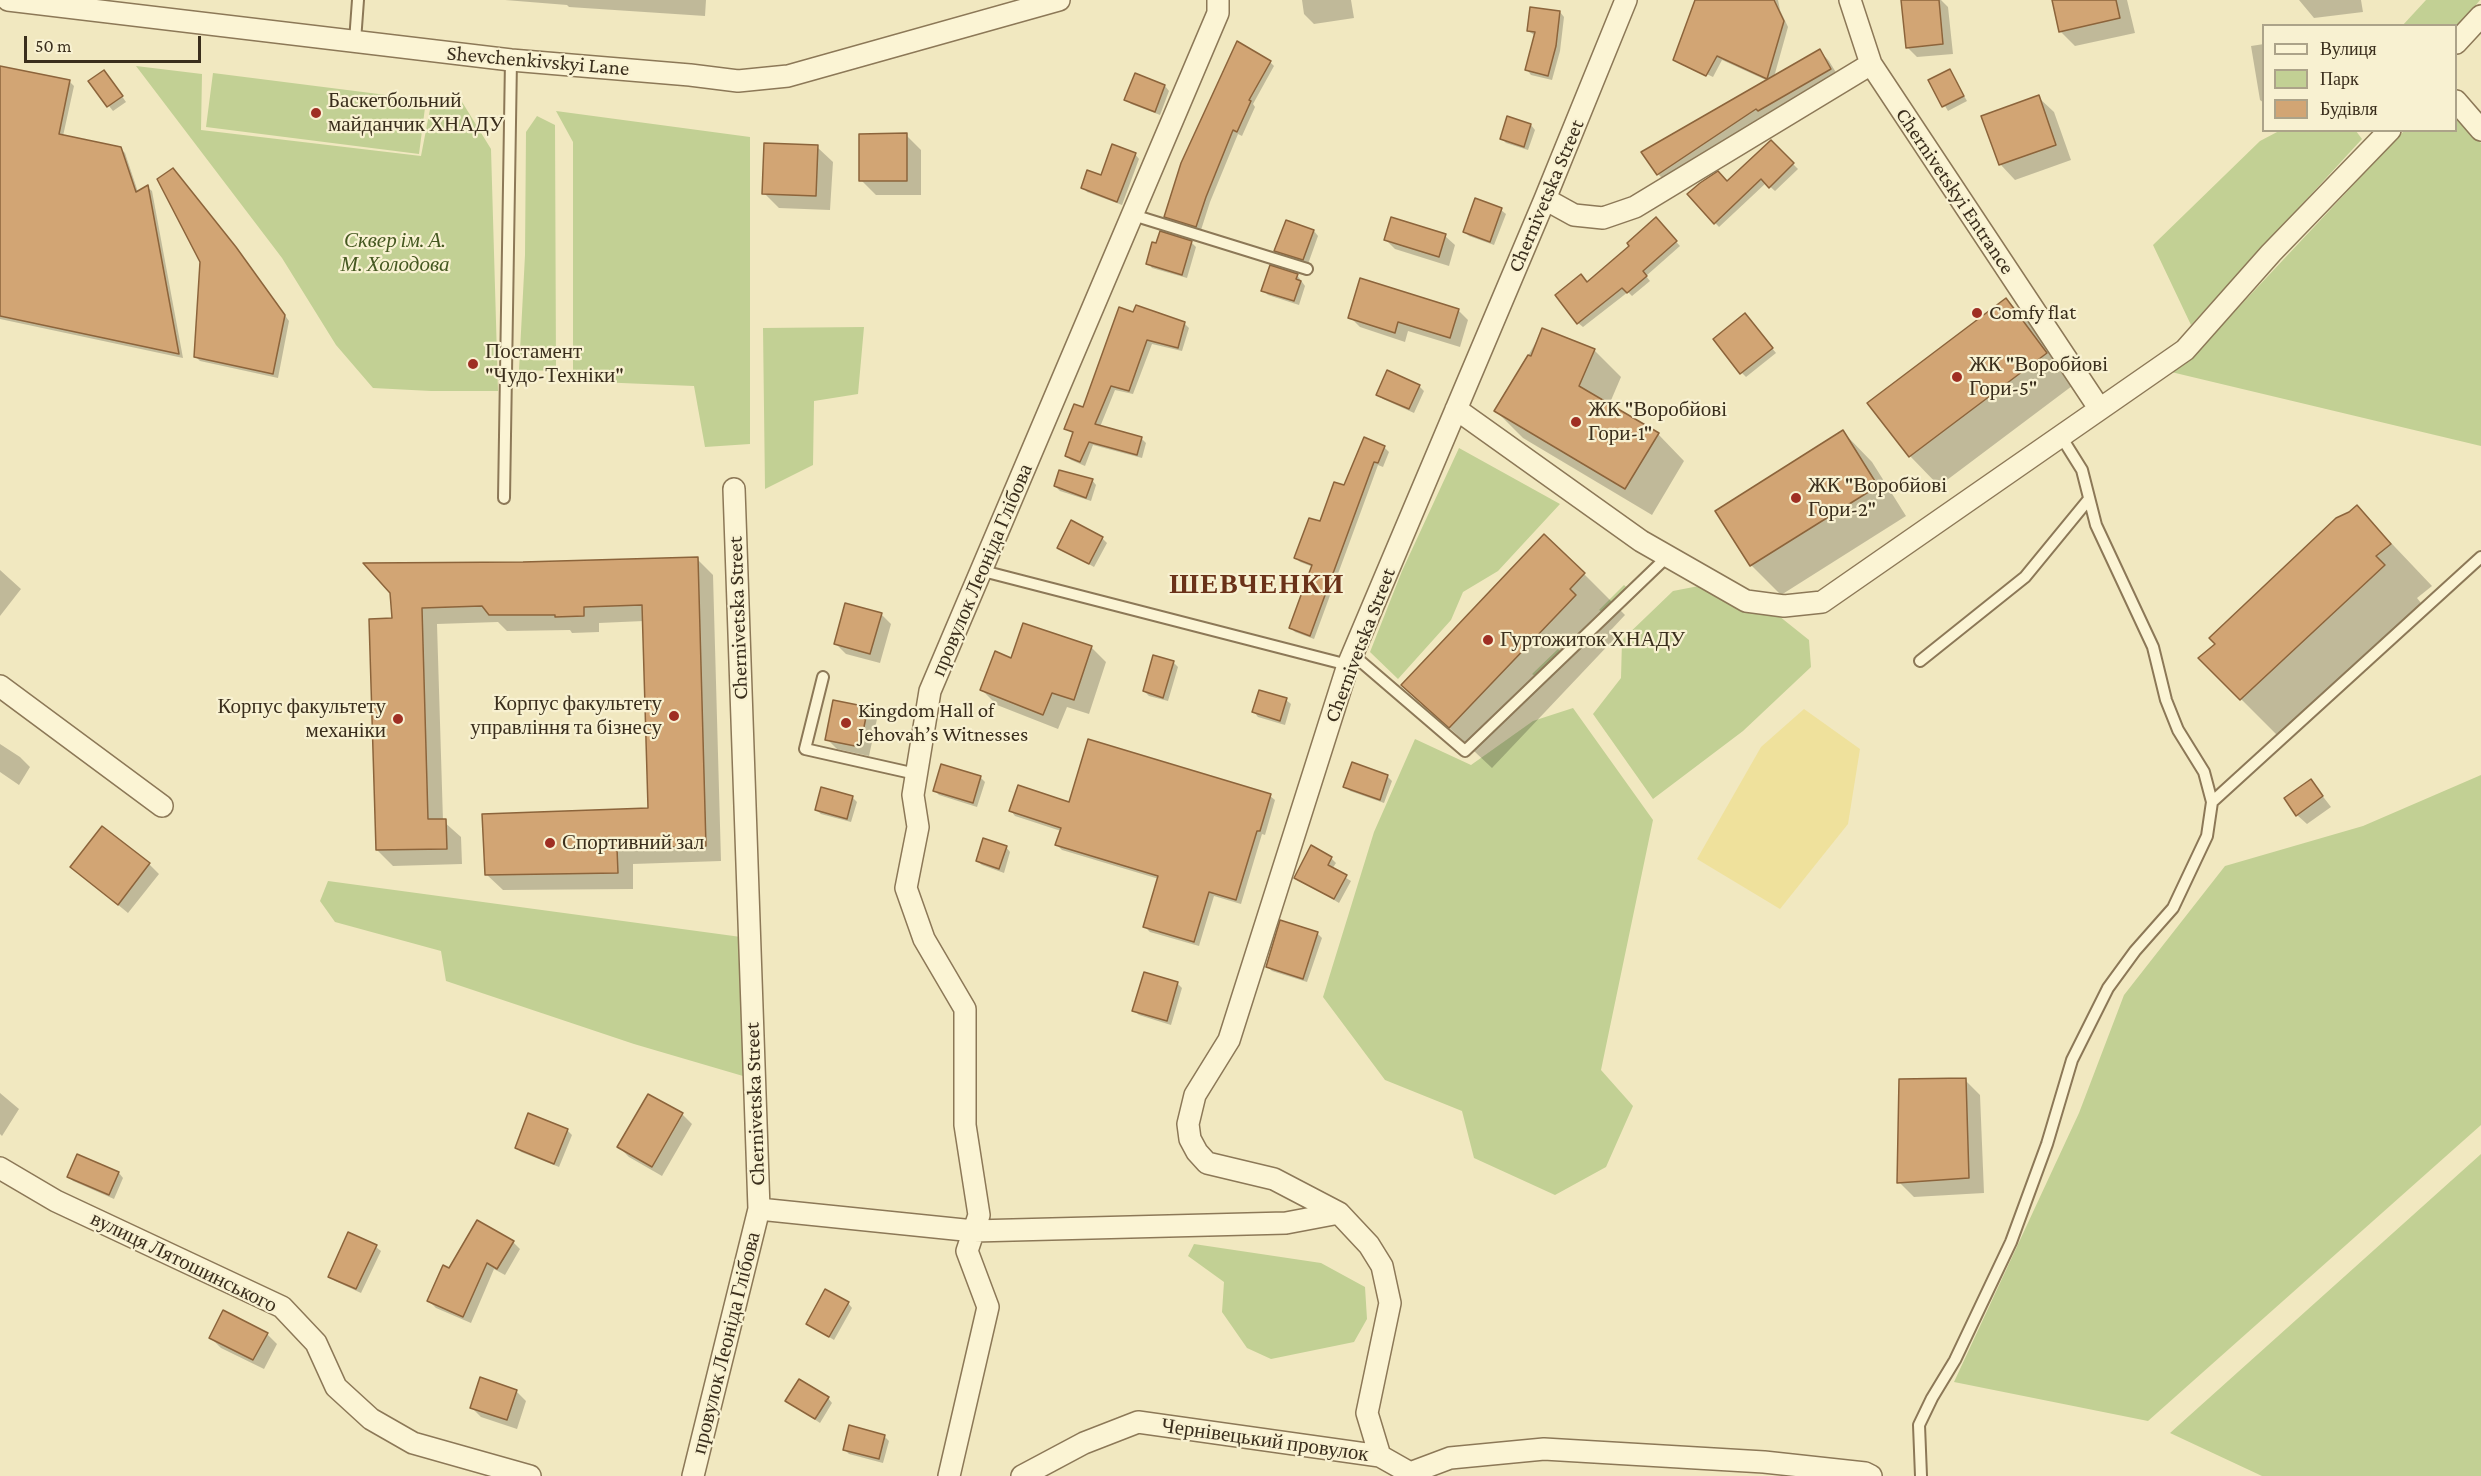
<!DOCTYPE html>
<meta charset="utf-8">
<style>
body{margin:0}
#map{position:relative;width:2481px;height:1476px;overflow:hidden;background:#f1e8c0;font-family:"Crimson Pro",serif}
canvas{display:block}
.legend{position:absolute;left:2262px;top:24px;width:195px;height:108px;box-sizing:border-box;background:#f8f1d1;border:2px solid #aca389;margin:0;padding:8px 10px;list-style:none;font-size:18px;color:#3a2e1c}
.legend li{display:flex;align-items:center;gap:12px;height:30px}
.legend b{width:30px;border:2px solid #aca389}
.scale{position:absolute;left:24px;top:36px;width:177px;height:27px;box-sizing:border-box;border:3px solid #3a2e1c;border-top:0;padding-left:8px;font-size:18px;line-height:21px;white-space:nowrap;color:#3a2e1c;-webkit-text-stroke:4px #f8f1d1;paint-order:stroke}
</style>
<div id="map">
<canvas width="2481" height="1476"></canvas>
<ul class="legend">
<li><b style="height:8px;background:#fbf4d4"></b>Вулиця</li>
<li><b style="height:16px;background:#c2d094"></b>Парк</li>
<li><b style="height:16px;background:#d2a574"></b>Будівля</li>
</ul>
<div class="scale">50 m</div>
</div>
<script>
const g = document.querySelector('canvas').getContext('2d');
g.lineJoin = 'round';
function fillPath(path, color) { g.fillStyle = color; g.fill(path, 'evenodd'); }
const toPath = rows => new Path2D(rows.map(r => 'M' + r).join(''));
function stroke(path, color, width, dash) { g.strokeStyle = color; g.lineWidth = width; g.lineCap = dash ? 'butt' : 'round'; g.setLineDash(dash || []); g.stroke(path); }
function write(font, color, halo, rows, align = 'center') {
  g.font = font + ' "Crimson Pro",serif'; g.lineWidth = 4.5; g.setLineDash([]); g.textBaseline = 'middle'; g.strokeStyle = halo; g.fillStyle = color; for (const [text, x, y, turn = 0] of rows) {
    g.save(); g.translate(x, y); g.rotate((+turn || 0) * Math.PI / 180); g.textAlign = isNaN(turn) ? turn : align; if (halo) g.strokeText(text, 0, 0); g.fillText(text, 0, 0); g.restore();
  }
}
const green = toPath([
 [2426,0,2480,0,2456,29,2456,26,2402,26],
 [136,66,202,74,201,130,421,156,432,99,459,97,491,149,498,391,431,391,373,388,336,345,282,258],
 [213,73,426,100,419,154,206,127],
 [556,111,750,137,750,444,705,447,694,386,573,381,573,142],
 [2456,114,2481,143,2481,446,2167,371,2192,357,2404,131,2456,130],
 [537,116,555,125,556,371,519,370,525,255,526,132],
 [2279,131,2356,131,2362,139,2191,325,2153,245,2260,141],
 [864,327,858,394,814,401,813,465,765,489,763,328],
 [1459,448,1560,504,1498,571,1463,592,1451,620,1398,679,1370,652,1402,571],
 [1624,585,1635,595,1611,618,1599,610],
 [1704,585,1774,612,1809,640,1811,667,1743,731,1653,799,1593,714,1621,678,1622,640,1673,591],
 [1558,649,1569,659,1544,682,1532,674],
 [1573,708,1653,820,1601,1070,1633,1106,1606,1167,1555,1195,1474,1158,1462,1111,1385,1080,1323,997,1374,832,1415,739,1471,765,1533,721],
 [2481,775,2481,1125,2148,1421,1954,1382,2079,1113,2124,995,2225,866,2363,826],
 [328,881,741,937,743,1076,634,1044,446,981,441,951,335,922,320,901],
 [2481,1154,2481,1476,2262,1476,2170,1433],
 [1194,1244,1321,1263,1365,1287,1367,1319,1354,1342,1271,1359,1247,1348,1222,1312,1224,1282,1188,1256]
]);
const sand = toPath([
 [1804,709,1860,749,1848,824,1780,909,1697,859,1761,747]
]);
const shadow = toPath([
 [706,0,705,16,569,7,567,5,505,0],
 [1302,0,1351,0,1354,18,1314,24,1304,14],
 [1697,0,1778,0,1780,10,1788,27,1774,77,1820,51,1829,61,1840,79,1668,184,1658,174,1768,81,1722,60,1713,77,1675,59],
 [1911,0,1941,0,1948,7,1953,54,1917,57,1907,47],
 [2053,0,2127,0,2135,33,2075,46,2060,31],
 [2299,0,2361,0,2363,12,2314,18],
 [1560,12,1564,17,1560,51,1552,80,1531,75,1527,70,1536,36,1528,31],
 [2264,44,2264,103,2260,100,2251,46],
 [1270,62,1274,66,1253,104,1255,107,1242,136,1238,134,1210,202,1201,230,1171,221,1166,216],
 [0,67,69,81,74,86,63,136,120,148,125,153,138,192,147,187,152,191,183,358,0,319],
 [1949,70,1967,101,1948,111,1930,81],
 [1136,75,1165,86,1169,91,1160,115,1131,104,1126,99],
 [108,76,126,102,113,111,90,82],
 [2038,97,2054,112,2071,160,2015,180,2000,164],
 [1531,125,1535,130,1528,150,1506,143,1502,139],
 [906,135,921,150,921,195,876,195,861,180],
 [1771,142,1798,169,1775,191,1766,183,1719,227,1689,195,1727,183],
 [817,147,833,162,830,210,779,208,764,193],
 [1135,154,1139,159,1122,205,1087,192,1083,187],
 [1501,210,1506,214,1494,245,1469,236,1464,231],
 [1287,222,1314,231,1318,236,1308,264,1281,255,1276,251],
 [1660,224,1680,246,1646,276,1650,281,1632,296,1628,292,1583,327,1578,323,1588,283],
 [1445,236,1455,245,1449,266,1395,249,1385,239],
 [1191,242,1196,247,1187,278,1152,268,1148,263],
 [240,253,289,321,278,378,200,361,195,356],
 [1297,275,1305,286,1299,305,1268,295,1263,290],
 [2006,299,2036,329,2076,383,1939,486,1910,456],
 [1120,309,1184,323,1189,328,1182,351,1152,344,1133,394,1115,390,1100,427,1141,438,1146,443,1142,458,1093,445,1085,466,1071,460,1066,456,1074,434,1066,429,1084,409],
 [1458,310,1468,320,1460,347,1408,331,1405,342,1360,327,1350,317],
 [1749,320,1776,353,1746,377,1742,373],
 [1543,330,1594,350,1621,377,1609,405,1658,434,1684,461,1652,515,1523,438,1496,411],
 [1419,386,1424,391,1414,413,1383,399,1378,395],
 [1843,432,1872,462,1906,516,1781,595,1751,565],
 [1384,447,1389,452,1383,467,1378,465,1314,639,1295,632,1291,628,1313,567,1300,562,1296,558,1321,523],
 [1092,480,1096,485,1091,501,1060,491,1055,486],
 [2357,507,2432,586,2417,598,2425,608,2282,740,2200,658,2217,644],
 [1102,538,1107,543,1094,567,1059,547],
 [697,559,713,575,721,861,633,864,633,889,503,890,486,874,649,810,644,621,599,623,599,632,572,633,570,630,507,631,498,622,437,624,443,821,461,837,462,864,393,866,377,850,393,619,523,563],
 [0,570,21,589,0,616],
 [1584,574,1625,615,1610,631,1616,637,1492,768,1404,685],
 [881,614,891,624,880,663,846,654,836,644],
 [1091,647,1106,662,1089,714,1067,707,1058,729,997,705,982,690,1012,660],
 [1154,657,1174,663,1178,667,1168,701,1149,696,1144,691],
 [1286,700,1291,704,1285,725,1258,717,1254,712],
 [867,709,877,719,869,756,837,749,827,739],
 [0,744,20,757,30,767,19,785,0,772],
 [942,766,981,778,985,782,977,807,939,795,934,790],
 [1387,776,1392,781,1384,803,1350,791,1345,786],
 [2311,781,2331,807,2307,824,2297,815],
 [1270,796,1275,800,1265,835,1262,834,1241,904,1214,896,1199,946,1150,932,1145,927,1159,879,1062,850,1057,845,1061,831,1015,816,1011,811],
 [852,797,857,802,851,822,821,814,816,810],
 [1006,847,1010,852,1004,873,982,865,977,861],
 [1311,847,1331,858,1336,863,1332,869,1351,881,1339,903,1296,877],
 [149,864,159,874,128,913,72,867],
 [1317,933,1322,938,1307,982,1272,971,1267,966],
 [1177,983,1182,988,1171,1025,1139,1015,1134,1011],
 [1965,1080,1980,1095,1984,1193,1914,1197,1899,1182],
 [0,1093,19,1109,2,1136,0,1134],
 [682,1114,692,1124,662,1176,629,1157,619,1147],
 [567,1130,572,1135,559,1167,521,1152,517,1148],
 [78,1156,119,1173,123,1178,114,1199,73,1181,69,1177],
 [513,1242,520,1249,505,1275,494,1269,471,1323,436,1308,429,1301,450,1270],
 [376,1247,381,1251,361,1293,335,1281,330,1276],
 [848,1303,852,1308,834,1340,808,1324],
 [267,1334,277,1344,264,1369,221,1348,211,1338],
 [516,1391,526,1401,517,1429,481,1417,471,1407],
 [828,1398,832,1403,820,1423,787,1401],
 [884,1436,889,1441,883,1463,849,1454,844,1449]
]);
const building = toPath([
 [1695,0,1774,0,1784,21,1767,79,1717,56,1706,76,1673,60,1695,0],
 [1901,0,1939,0,1943,44,1906,48,1901,0],
 [2052,0,2116,0,2120,18,2059,32,2052,0],
 [1530,7,1560,11,1556,46,1548,76,1525,70,1535,32,1527,31,1530,7],
 [1237,41,1271,61,1249,100,1251,101,1237,132,1233,130,1206,197,1196,227,1164,217,1181,163,1237,41],
 [1820,49,1831,69,1758,111,1756,109,1657,175,1641,152,1820,49],
 [0,66,70,80,59,134,121,147,136,192,148,185,179,354,0,316,0,66],
 [1950,69,1964,96,1942,107,1928,80,1950,69],
 [104,70,123,96,107,107,88,81,104,70],
 [1135,73,1165,85,1155,112,1124,100,1135,73],
 [2039,95,2056,145,1999,165,1981,116,2039,95],
 [1507,116,1531,124,1524,147,1500,139,1507,116],
 [907,133,907,181,859,181,859,134,907,133],
 [1771,140,1794,163,1769,188,1761,179,1714,224,1687,194,1700,183,1718,171,1727,181,1771,140],
 [764,143,818,145,816,196,762,194,764,143],
 [1112,144,1136,153,1117,202,1081,188,1087,170,1101,175,1112,144],
 [173,168,236,247,285,315,273,374,194,357,200,262,157,179,173,168],
 [1475,198,1502,208,1490,242,1463,232,1475,198],
 [1391,217,1446,234,1439,257,1384,240,1391,217],
 [1656,217,1677,241,1643,271,1647,276,1627,293,1622,288,1577,324,1555,295,1581,274,1587,282,1629,246,1627,243,1656,217],
 [1286,220,1314,230,1303,260,1274,251,1286,220],
 [1160,231,1192,241,1182,275,1146,264,1152,242,1156,243,1160,231],
 [1270,265,1298,274,1296,279,1301,281,1294,301,1261,291,1270,265],
 [1360,278,1459,309,1450,338,1398,322,1395,333,1348,318,1360,278],
 [2006,298,2047,353,1909,457,1867,403,2006,298],
 [1136,305,1185,322,1178,348,1147,340,1129,391,1111,386,1095,424,1142,437,1137,455,1089,442,1080,462,1065,456,1073,432,1064,429,1074,404,1083,407,1119,307,1133,312,1136,305],
 [1745,313,1773,348,1740,374,1713,339,1745,313],
 [1542,328,1595,349,1579,386,1659,433,1625,489,1494,411,1528,355,1531,356,1542,328],
 [1387,370,1420,385,1409,409,1376,395,1387,370],
 [1843,430,1878,486,1750,566,1715,511,1843,430],
 [1364,437,1385,446,1378,463,1374,462,1310,636,1289,628,1312,565,1294,558,1309,518,1320,521,1334,482,1344,485,1364,437],
 [1059,470,1093,479,1086,498,1054,486,1059,470],
 [2357,505,2391,544,2376,556,2385,565,2240,700,2198,658,2215,644,2209,638,2336,518,2349,512,2357,505],
 [1071,520,1103,537,1089,564,1057,548,1071,520],
 [1544,534,1585,573,1570,589,1576,595,1449,728,1401,685,1544,534],
 [698,557,706,846,617,848,618,873,485,875,482,814,648,808,642,605,584,607,584,616,555,617,555,615,489,615,482,606,422,608,428,819,446,819,447,849,376,850,369,619,392,618,390,593,363,563,523,562,698,557],
 [845,603,882,613,870,654,834,644,845,603],
 [1023,623,1092,646,1074,700,1052,693,1043,715,980,690,995,651,1011,658,1023,623],
 [1153,655,1174,661,1163,698,1143,691,1153,655],
 [1259,690,1287,698,1280,721,1252,712,1259,690],
 [833,700,868,707,860,747,825,740,833,700],
 [1088,739,1271,794,1260,831,1257,831,1236,900,1209,892,1194,942,1143,927,1158,876,1055,845,1061,828,1009,811,1018,785,1069,802,1088,739],
 [1352,762,1388,775,1380,800,1343,787,1352,762],
 [941,764,981,776,973,803,933,791,941,764],
 [2311,779,2323,796,2296,816,2284,798,2311,779],
 [821,787,853,796,847,819,815,810,821,787],
 [102,826,150,863,118,905,70,867,102,826],
 [983,838,1007,846,999,869,976,861,983,838],
 [1311,845,1332,857,1328,865,1347,875,1334,899,1294,878,1311,845],
 [1280,920,1318,932,1303,979,1266,967,1280,920],
 [1144,972,1178,982,1167,1021,1132,1011,1144,972],
 [1966,1078,1969,1178,1897,1183,1899,1079,1966,1078],
 [648,1094,683,1113,652,1167,617,1147,648,1094],
 [528,1113,568,1129,554,1164,515,1148,528,1113],
 [77,1154,119,1172,109,1195,67,1177,77,1154],
 [477,1220,514,1241,497,1269,487,1263,463,1317,427,1301,443,1265,449,1268,477,1220],
 [348,1232,377,1245,356,1289,328,1277,348,1232],
 [825,1289,849,1302,829,1337,806,1324,825,1289],
 [223,1310,268,1333,253,1360,209,1338,223,1310],
 [480,1377,517,1390,507,1420,470,1408,480,1377],
 [799,1379,829,1397,815,1419,785,1401,799,1379],
 [849,1425,885,1435,879,1459,843,1450,849,1425]
]);
const service = toPath([
 [355,41,358,0],
 [1133,215,1307,269],
 [2062,438,2082,470,2096,525,2153,647,2166,700,2178,730,2204,772,2212,802],
 [504,498,511,60],
 [983,571,1348,665],
 [1352,654,1465,751,1668,556],
 [1920,661,2025,577,2089,499],
 [823,677,805,749,916,774],
 [1921,1476,1919,1425,1932,1398,1955,1360,2011,1242,2047,1144,2072,1060,2108,988,2135,951,2173,908,2207,836,2212,802,2481,557]
]);
const minor = toPath([
 [8,0,511,60,690,75,738,81,788,76,1059,0],
 [1850,0,1871,64,2099,408],
 [2456,43,2481,16],
 [2456,101,2481,130],
 [1545,199,1574,215,1603,218,1635,207,1871,64],
 [1456,409,1641,541,1746,601,1784,606,1822,602,2185,350,2271,253,2390,130],
 [0,686,162,806],
 [0,1168,56,1201,282,1307,316,1343,336,1387,371,1419,413,1443,530,1476],
 [759,1209,974,1231,1286,1223,1339,1213],
 [1380,1456,1367,1413,1390,1303,1382,1266,1369,1245,1339,1213,1274,1179,1207,1163,1197,1152,1190,1139,1188,1124,1195,1095,1229,1040,1348,665,1545,199,1626,0],
 [693,1476,759,1209,734,489],
 [949,1476,988,1307,967,1251,979,1215,965,1125,965,1009,924,939,906,888,918,827,913,795,930,691,1218,13,1218,0],
 [1022,1476,1084,1443,1138,1422,1380,1456,1410,1473,1450,1458,1544,1449,1764,1462,1865,1473,1871,1476]
]);
const markers = [
 [316,113,6,"#9f2f23"],
 [1977,313,6,"#9f2f23"],
 [473,364,6,"#9f2f23"],
 [1957,377,6,"#9f2f23"],
 [1576,422,6,"#9f2f23"],
 [1796,498,6,"#9f2f23"],
 [1488,640,6,"#9f2f23"],
 [674,716,6,"#9f2f23"],
 [398,719,6,"#9f2f23"],
 [846,723,6,"#9f2f23"],
 [550,843,6,"#9f2f23"]
];
const streetNames = [
 ["Shevchenkivskyi Lane",538,61,5],
 ["Chernivetskyi Entrance",1955,191,56],
 ["Chernivetska Street",1546,196,-67],
 ["провулок Леоніда Глібова",982,570,-67],
 ["Chernivetska Street",738,618,-92],
 ["Chernivetska Street",1360,645,-69],
 ["Chernivetska Street",755,1104,-92],
 ["вулиця Лятошинського",184,1262,26],
 ["провулок Леоніда Глібова",726,1343,-76],
 ["Чернівецький провулок",1265,1440,8]
];
const poiNames = [
 ["Баскетбольний",328,101],
 ["майданчик ХНАДУ",328,125],
 ["Comfy flat",1989,313],
 ["Постамент",485,352],
 ["\"Чудо-Техніки\"",485,376],
 ["ЖК \"Воробйові",1969,365],
 ["Гори-5\"",1969,389],
 ["ЖК \"Воробйові",1588,410],
 ["Гори-1\"",1588,434],
 ["ЖК \"Воробйові",1808,486],
 ["Гори-2\"",1808,510],
 ["Гуртожиток ХНАДУ",1500,640],
 ["Корпус факультету",662,704,"right"],
 ["управління та бізнесу",662,728,"right"],
 ["Корпус факультету",386,707,"right"],
 ["механіки",386,731,"right"],
 ["Kingdom Hall of",858,711],
 ["Jehovah’s Witnesses",858,735],
 ["Спортивний зал",562,843]
];
const parkNames = [
 ["Сквер ім. А.",395,241],
 ["М. Холодова",395,265]
];
const districtNames = [
 ["ШЕВЧЕНКИ",1257,585]
];
fillPath(green, '#c2d094');
fillPath(sand, '#efe19c');
fillPath(shadow, '#0003');
fillPath(building, '#d2a574');
stroke(building, '#8c643b', 1.5);
stroke(service, '#8c7857', 14);
stroke(minor, '#8c7857', 24);
stroke(service, '#fbf4d4', 10);
stroke(minor, '#fbf4d4', 21);
for (const [x, y, r, color] of markers) { const dot = new Path2D(); dot.arc(x, y, r, 0, 2 * Math.PI); g.fillStyle = color; g.fill(dot); stroke(dot, '#f8f1d1', 2); }
write('21px', '#3a2e1c', '#f8f1d1', streetNames);
write('21px', '#3a2e1c', '#f8f1d1', poiNames, 'left');
write('italic 21px', '#455821', '#f8f1d1', parkNames);
g.letterSpacing = '1.5px';
write('bold 27px', '#6a3219', '#f8f1d1', districtNames);
g.letterSpacing = '0px';
</script>
